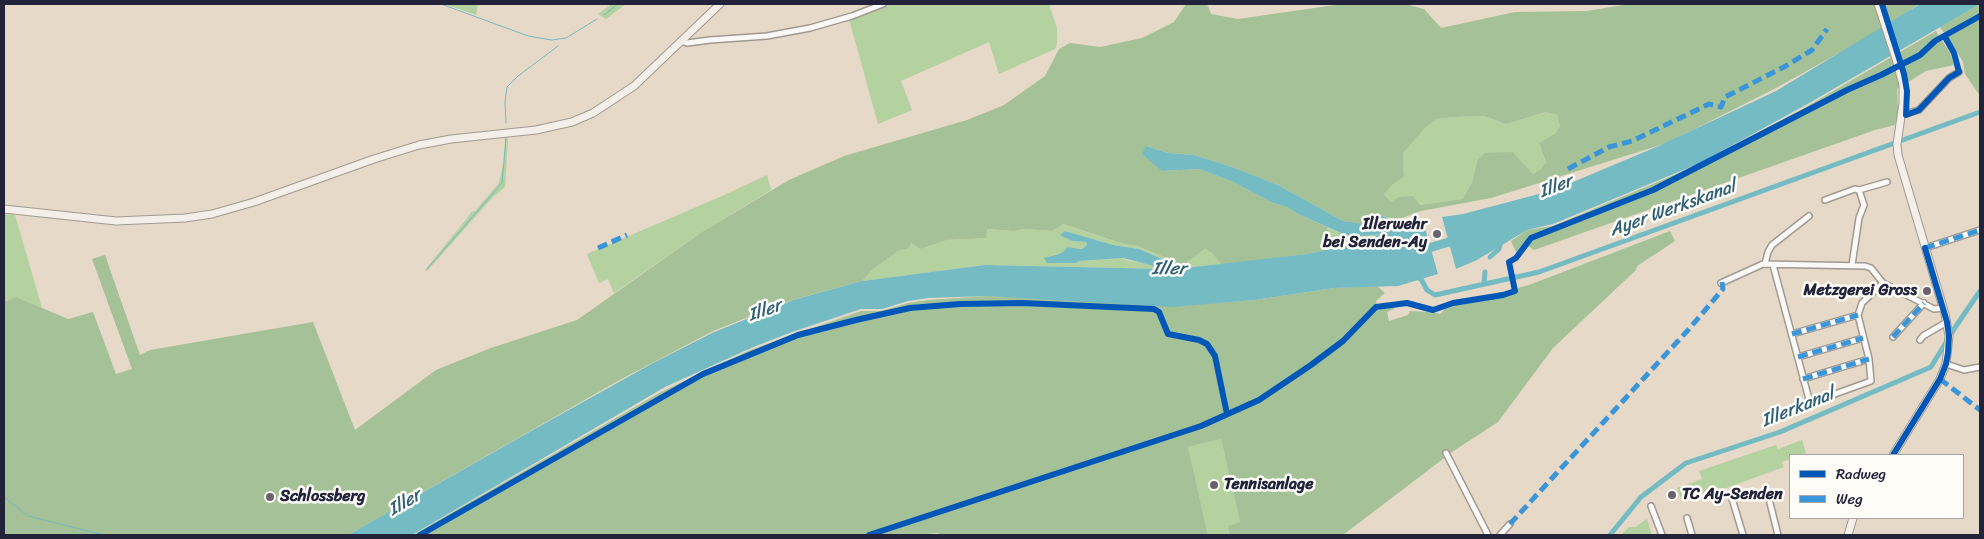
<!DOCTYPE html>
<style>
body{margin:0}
#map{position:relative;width:1984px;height:539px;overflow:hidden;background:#e6d9c7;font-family:Sriracha,sans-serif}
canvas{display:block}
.frame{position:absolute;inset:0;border:5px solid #22223b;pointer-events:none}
.legend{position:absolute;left:1789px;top:454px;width:175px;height:65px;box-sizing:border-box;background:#fdfcf7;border:1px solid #a5a5ac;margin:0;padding:6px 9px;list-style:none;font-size:15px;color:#22223b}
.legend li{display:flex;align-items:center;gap:10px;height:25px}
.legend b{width:25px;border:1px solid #a5a5ac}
</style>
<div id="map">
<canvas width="1984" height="539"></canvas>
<div class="frame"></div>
<ul class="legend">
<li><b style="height:6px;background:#0057b8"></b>Radweg</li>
<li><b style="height:6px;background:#3b95d9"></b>Weg</li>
</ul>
</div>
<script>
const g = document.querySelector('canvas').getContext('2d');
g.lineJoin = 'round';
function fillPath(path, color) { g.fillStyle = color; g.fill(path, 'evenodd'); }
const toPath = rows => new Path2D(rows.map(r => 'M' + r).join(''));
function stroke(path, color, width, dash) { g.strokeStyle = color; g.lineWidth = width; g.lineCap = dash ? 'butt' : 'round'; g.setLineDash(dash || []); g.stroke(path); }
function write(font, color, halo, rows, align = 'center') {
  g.font = font + ' Sriracha,sans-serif'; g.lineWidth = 5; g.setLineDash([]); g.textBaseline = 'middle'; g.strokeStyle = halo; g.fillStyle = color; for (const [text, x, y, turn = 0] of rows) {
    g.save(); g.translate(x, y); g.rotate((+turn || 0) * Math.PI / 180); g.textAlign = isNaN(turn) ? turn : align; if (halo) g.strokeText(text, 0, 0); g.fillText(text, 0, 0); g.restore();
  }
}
const green = toPath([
 [444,4,478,4,476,15],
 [612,4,626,4,606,19,598,14],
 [887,4,1049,4,1057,28,1057,44,1055,49,999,74,989,42,901,81,912,110,878,124,849,19],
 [1546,112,1557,115,1560,126,1555,135,1539,144,1546,162,1541,169,1533,174,1513,152,1477,161,1472,182,1464,199,1420,205,1391,202,1384,194,1392,185,1404,177,1403,153,1425,128,1437,119,1454,117,1484,116,1506,124],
 [505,138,508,139,505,187,493,197,427,271,425,270,468,217,471,212,475,211,499,183,504,161],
 [767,175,771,190,702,232,614,293,608,279,599,283,587,254,722,196],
 [4,214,15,215,42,308,16,297,4,302],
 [1062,224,1124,244,1138,246,1183,265,1205,249,1212,253,1222,265,1177,269,1171,267,1162,259,1139,249,1113,245,1065,231,1072,241,1086,242,1087,245,1082,249,1067,247,1064,251,1059,254,1051,255,1079,261,1123,258,1126,260,1166,267,1166,269,985,265,862,281,872,270,898,251,909,248,911,243,921,249,947,240,986,238,986,229,1014,231,1024,229,1052,231],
 [1327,227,1350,237,1389,232,1337,247,1338,241,1330,238],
 [1221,439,1240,522,1229,526,1230,535,1208,535,1188,447],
 [1802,440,1806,453,1799,455,1790,455,1790,459,1782,462,1784,467,1707,495,1706,491,1681,500,1677,488,1702,479,1699,471,1776,445,1778,449],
 [1647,519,1652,535,1621,535,1629,527,1635,527]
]);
const forest = toPath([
 [1186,4,1204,4,1208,6,1211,14,1238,19,1342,4,1405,4,1424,9,1441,28,1515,12,1587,11,1629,4,1841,5,1919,4,1875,33,1776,88,1667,143,1491,198,1421,211,1397,220,1378,215,1375,224,1365,224,1343,221,1278,185,1232,167,1194,155,1168,153,1146,146,1162,171,1199,169,1231,181,1273,203,1287,207,1298,214,1327,227,1330,238,1338,241,1337,247,1307,254,1222,265,1212,253,1205,249,1183,265,1138,246,1124,244,1063,224,1052,231,1024,229,1014,231,987,229,986,238,947,240,921,249,911,243,909,248,898,251,872,270,862,281,792,300,713,331,616,382,348,535,4,535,4,302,16,297,68,319,93,312,116,374,132,369,92,259,105,255,140,355,150,350,313,322,355,430,436,370,491,348,577,320,702,232,789,180,844,156,967,120,1004,105,1045,76,1059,49,1070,43,1100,47,1142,38,1174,22],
 [1546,112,1557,115,1560,126,1555,134,1539,143,1546,162,1541,169,1533,174,1513,152,1485,153,1477,161,1472,182,1463,199,1420,205,1413,196,1399,197,1391,202,1384,194,1392,185,1404,177,1403,153,1425,128,1437,119,1454,117,1484,116,1506,124],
 [1980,4,1980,96,1965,74,1963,62,1956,50,1940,27],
 [1936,31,1950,53,1954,65,1926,71,1897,89,1898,112,1895,125,1875,130,1534,250,1525,244,1516,252,1511,241,1527,230,1553,226,1700,164,1806,107],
 [1670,231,1675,241,1637,266,1636,270,1553,348,1498,422,1452,452,1343,535,1230,535,1228,526,1240,522,1221,439,1188,447,1208,535,944,535,937,533,918,535,413,535,661,392,750,350,861,311,881,311,908,303,928,300,987,296,1215,303,1255,300,1334,288,1377,286,1385,293,1376,301,1378,310,1394,306,1394,309,1387,312,1389,321,1408,315,1410,311,1431,312,1440,314,1445,309,1464,302,1529,285]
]);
const water = toPath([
 [1920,4,1980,4,1811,102,1700,163,1553,224,1527,230,1477,260,1456,269,1442,217,1463,214,1554,190,1661,145,1776,91],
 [1146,146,1168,153,1194,155,1232,167,1278,185,1343,221,1365,224,1375,224,1378,215,1403,222,1410,220,1415,224,1423,221,1438,274,1398,286,1334,288,1255,300,1171,307,987,296,929,298,908,301,882,309,861,309,792,332,751,348,665,387,412,535,348,535,531,431,653,363,712,333,793,300,862,281,985,265,1166,269,1123,258,1079,261,1075,263,1047,263,1044,258,1059,254,1064,251,1067,247,1082,249,1087,245,1086,242,1072,241,1060,235,1065,231,1113,245,1139,249,1162,259,1171,267,1177,269,1307,254,1337,247,1382,234,1350,237,1298,214,1287,207,1273,203,1231,181,1199,169,1162,171,1142,154]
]);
const stream = toPath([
 [441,4,528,36,552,40,566,38,597,19],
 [604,15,618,4],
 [506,123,505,102,507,87,518,76,558,46],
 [427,269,502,183,506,138],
 [4,497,28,516,104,535]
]);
const canal = toPath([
 [1490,257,1499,249,1501,241],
 [1415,277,1421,279,1427,290,1435,295,1539,272,1980,112],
 [1484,284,1485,272],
 [1610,535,1641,497,1686,463,1780,432,1931,367,1956,326,1980,291]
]);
const river = toPath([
 [1419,251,1459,239]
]);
const minor = toPath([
 [681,41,687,43,710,40,767,36,810,28,852,16,883,4],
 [1902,115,1919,110,1949,78,1959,72],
 [1825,200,1855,189,1859,190,1887,182],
 [1925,248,1980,230],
 [1765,264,1768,252,1772,245,1809,216],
 [1773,265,1810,403,1871,381,1869,359,1858,315,1862,303,1883,283],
 [1852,265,1859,218,1864,205,1859,190],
 [1721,283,1763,264,1865,266,1871,268,1883,283,1934,309,1943,308],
 [1792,334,1858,315],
 [1893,337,1924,303],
 [1920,340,1923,336,1947,322],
 [1798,357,1863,338],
 [1946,364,1964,370,1980,367],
 [1803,379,1869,359],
 [1446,453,1488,535],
 [1731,495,1743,535],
 [1770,503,1778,535],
 [1651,506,1662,535],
 [1687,518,1692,535],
 [1500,535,1510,524]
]);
const secondary = toPath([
 [1878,4,1897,62,1903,85,1903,103,1897,144,1898,155,1945,314,1949,336,1946,364,1940,379,1893,455],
 [4,209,116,221,185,218,212,214,254,202,374,159,419,145,451,139,536,130,572,122,593,113,634,86,720,4],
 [1848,535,1853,518]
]);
const quiet = toPath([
 [1568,169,1609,147,1632,141,1709,104,1721,107,1725,97,1784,67,1812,50,1827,29],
 [598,248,627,235],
 [1925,248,1980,230],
 [1792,334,1858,315],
 [1893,337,1924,303],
 [1798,357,1863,338],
 [1803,379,1869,359],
 [1940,379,1980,410],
 [1510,524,1689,329,1723,289,1722,282]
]);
const cycleway = toPath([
 [1882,4,1904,74,1907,91,1906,115,1919,110,1949,78,1959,72,1954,53,1945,37],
 [1893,455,1940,379,1946,364,1948,353,1949,336,1947,322,1925,248],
 [420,535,703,374,798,335,856,320,910,308,960,304,1023,303,1154,309,1159,312,1168,334,1199,340,1207,344,1215,356,1227,414],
 [869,535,1201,426,1259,400,1311,365,1343,341,1376,307,1407,303,1433,310,1453,303,1503,295,1515,291,1509,262,1516,258,1531,238,1653,190,1847,90,1881,75,1920,55,1935,41,1980,16]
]);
const markers = [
 [1437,234,5,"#67626c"],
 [1927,291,5,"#67626c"],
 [1214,485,5,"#67626c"],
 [1672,495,5,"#67626c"],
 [270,497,5,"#67626c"]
];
const poiNames = [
 ["Illerwehr",1427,225,"right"],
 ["bei Senden-Ay",1427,243,"right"],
 ["Metzgerei Gross",1917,291,"right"],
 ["Tennisanlage",1224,485],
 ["TC Ay-Senden",1682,495],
 ["Schlossberg",280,497]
];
const waterNames = [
 ["Iller",1556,187,-21],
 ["Ayer Werkskanal",1673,209,-20],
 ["Iller",1169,269],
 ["Iller",765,311,-19],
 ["Illerkanal",1798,408,-22],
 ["Iller",405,503,-30]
];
fillPath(green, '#b4d1a0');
fillPath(forest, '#a5c197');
fillPath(water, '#75bbc4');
stroke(stream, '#75bbc4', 1);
stroke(canal, '#75bbc4', 5);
stroke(river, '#75bbc4', 9);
stroke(minor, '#a19992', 8);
stroke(secondary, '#a19992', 9);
stroke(minor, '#fbf9f7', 5);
stroke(secondary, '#f4efe8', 7);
stroke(quiet, '#3b95d9', 5, [10, 5]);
stroke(cycleway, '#0057b8', 6);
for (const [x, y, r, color] of markers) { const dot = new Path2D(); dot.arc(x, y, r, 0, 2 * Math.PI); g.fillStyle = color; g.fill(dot); stroke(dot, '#fdfcf7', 2); }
write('bold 16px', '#22223b', '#fdfcf7', poiNames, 'left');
write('italic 18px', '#316178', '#fdfcf7', waterNames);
</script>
